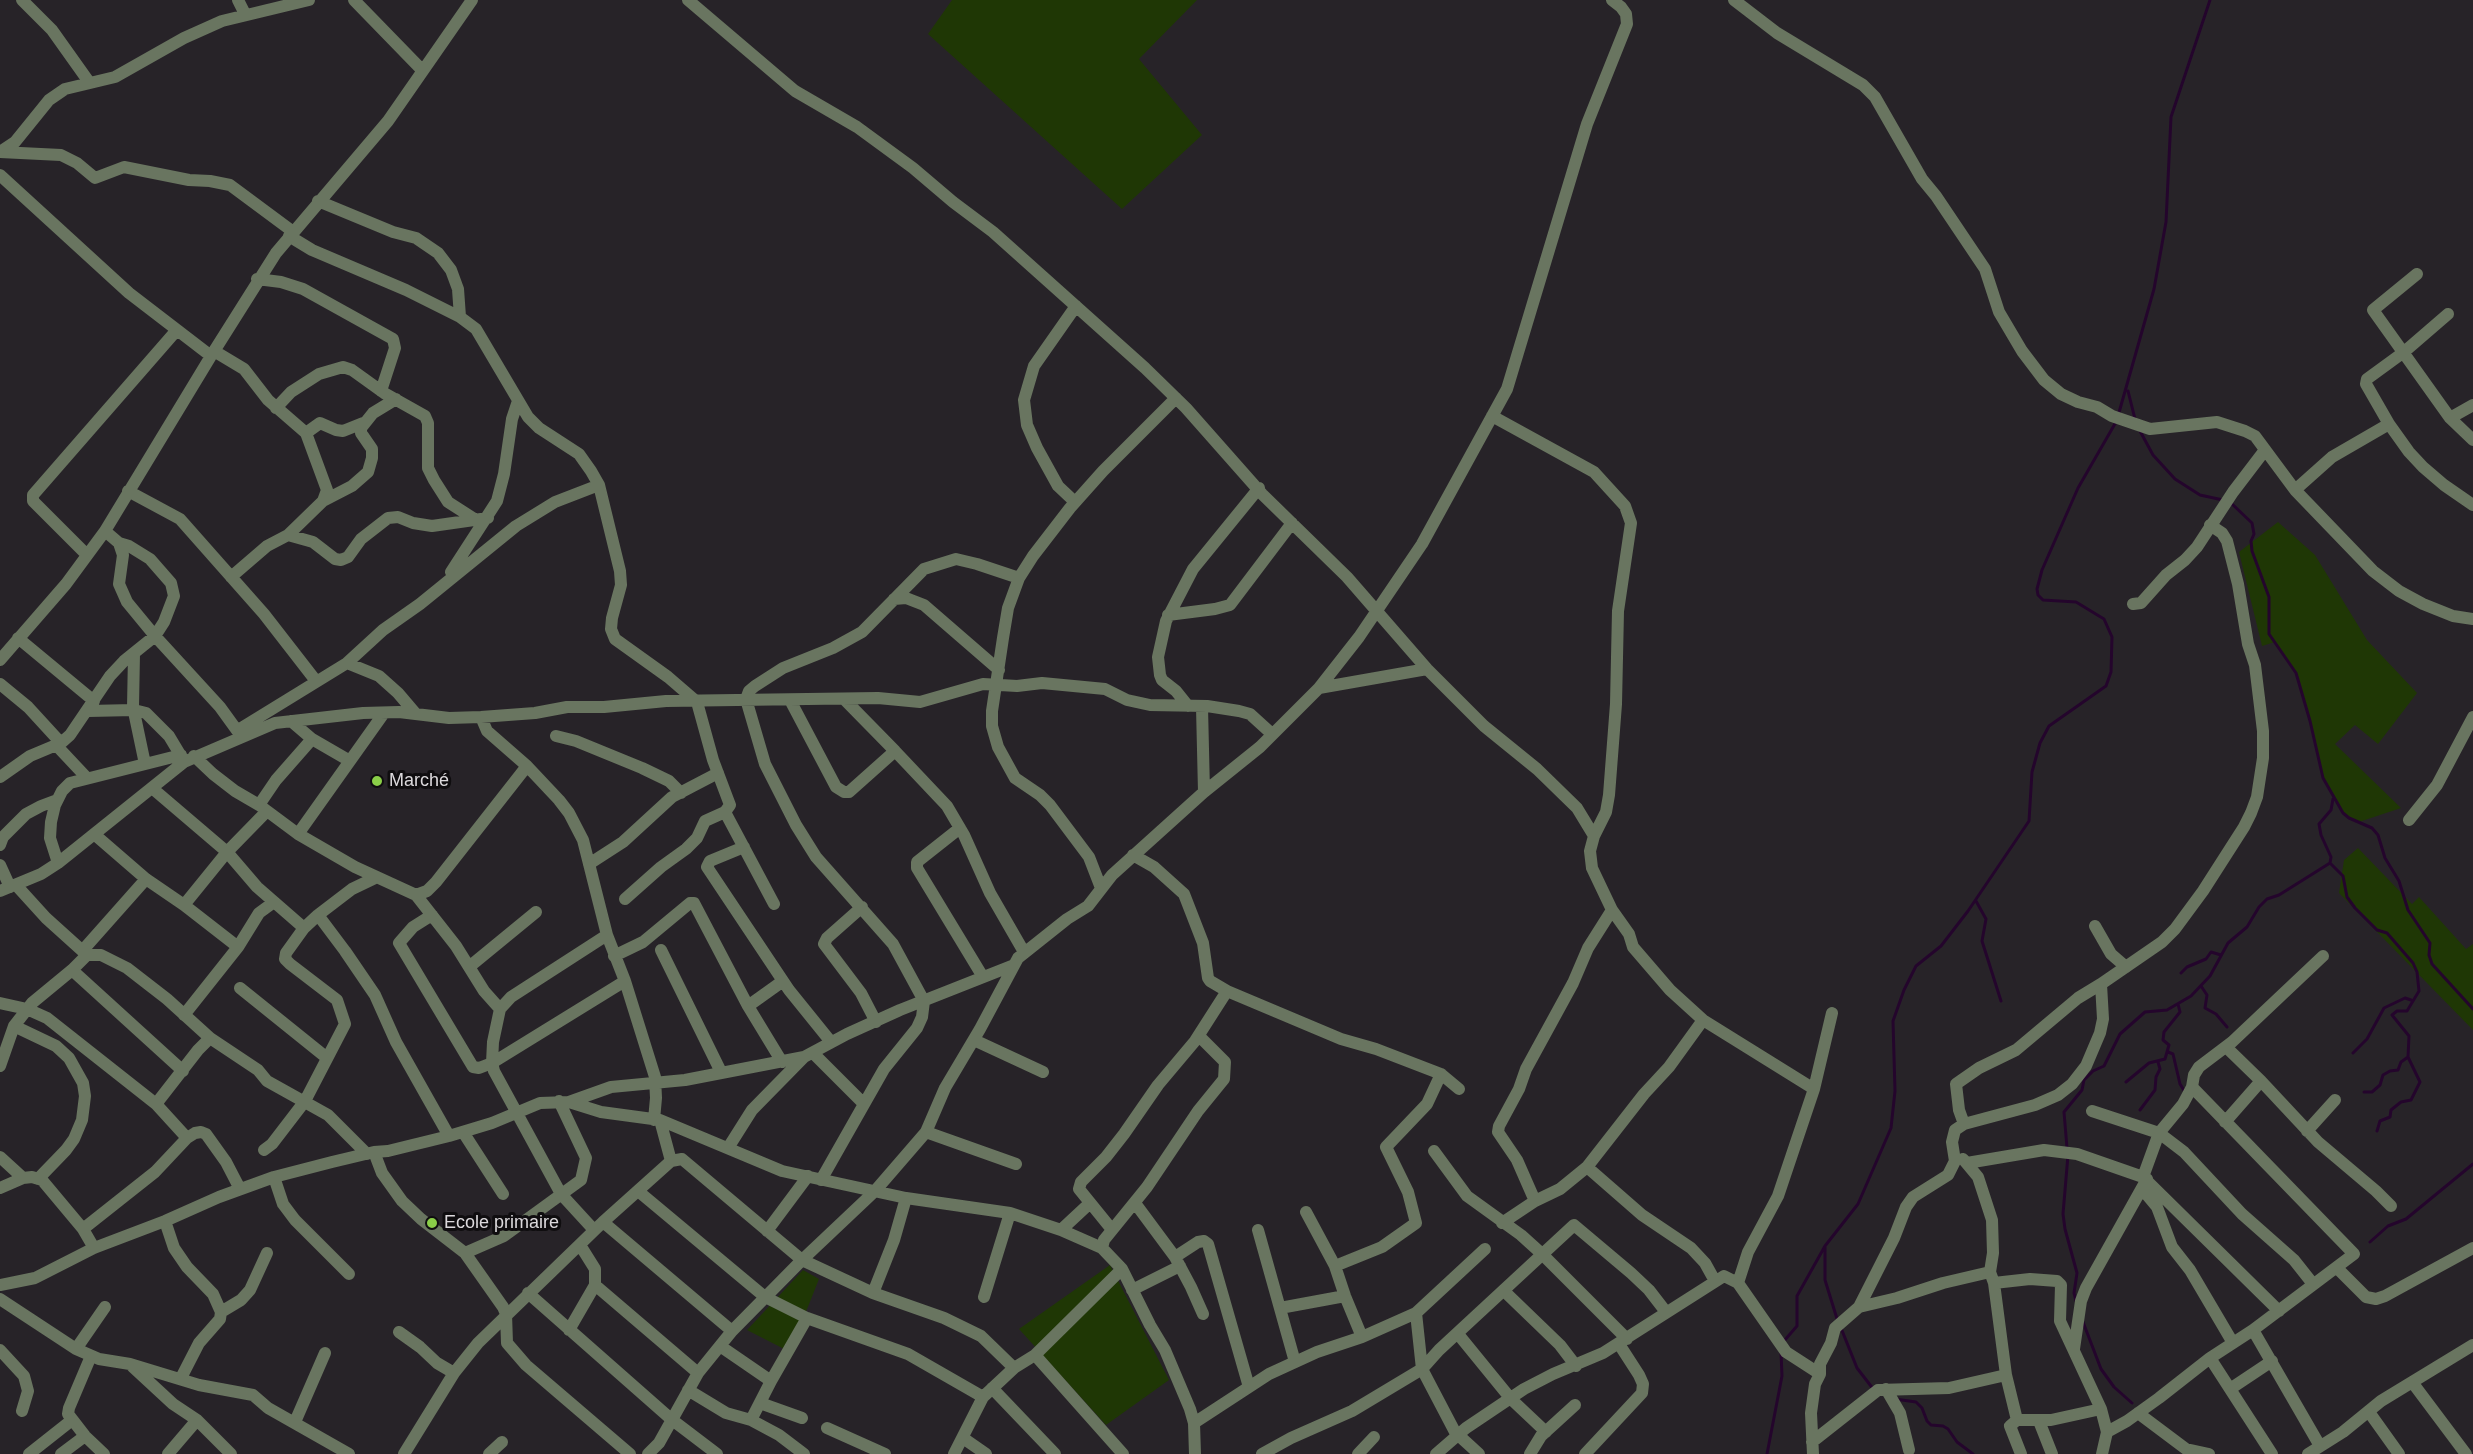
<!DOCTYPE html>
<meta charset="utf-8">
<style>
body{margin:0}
canvas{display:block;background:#272328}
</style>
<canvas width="2473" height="1454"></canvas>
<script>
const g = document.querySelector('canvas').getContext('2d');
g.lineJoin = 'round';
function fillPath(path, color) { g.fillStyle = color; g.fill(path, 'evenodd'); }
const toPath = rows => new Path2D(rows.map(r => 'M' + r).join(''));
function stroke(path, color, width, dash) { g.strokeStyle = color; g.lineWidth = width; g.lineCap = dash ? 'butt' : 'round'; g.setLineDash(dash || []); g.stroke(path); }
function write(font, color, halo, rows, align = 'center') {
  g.font = font + ' Helvetica,sans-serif'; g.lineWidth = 6; g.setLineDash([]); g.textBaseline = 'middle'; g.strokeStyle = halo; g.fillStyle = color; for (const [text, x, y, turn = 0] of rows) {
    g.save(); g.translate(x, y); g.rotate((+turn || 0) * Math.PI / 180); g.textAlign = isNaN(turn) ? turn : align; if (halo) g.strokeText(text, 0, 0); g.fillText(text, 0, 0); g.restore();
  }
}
const green = toPath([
 [952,0,1197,0,1139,59,1202,135,1122,209,928,34],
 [2278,522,2315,555,2367,640,2417,693,2378,744,2355,725,2335,744,2401,808,2359,822,2343,813,2323,778,2310,721,2296,673,2275,642,2262,646,2239,552],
 [2358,848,2412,904,2419,897,2466,949,2473,944,2473,1030,2339,893,2344,860],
 [1110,1265,1169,1380,1106,1425,1019,1329],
 [803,1270,819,1279,790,1352,747,1330]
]);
const stream = toPath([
 [2128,391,2135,419],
 [2118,416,2154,289,2166,222,2171,117,2210,0],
 [2140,431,2153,455,2175,479,2200,495,2223,500],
 [2231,503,2252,523,2254,534,2251,541,2252,551,2269,597,2269,634,2296,673,2310,721,2323,778,2343,813,2349,818,2372,828,2378,835,2385,858,2399,881,2408,910,2430,943,2429,955,2432,964,2473,1009],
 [2330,863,2343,876,2347,897,2355,908,2377,930,2387,933,2413,963,2417,972,2419,991,2407,1011,2397,1011,2392,1015,2409,1036,2408,1057,2420,1082,2411,1100,2401,1102,2391,1110,2390,1117,2380,1121,2377,1131],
 [1976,901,1986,919,1982,941,2001,1001],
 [2181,973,2187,967,2206,959,2211,952,2221,955],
 [2201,986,2207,995,2205,1008,2216,1014,2227,1027],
 [2168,1052,2173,1054,2180,1084,2185,1092],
 [2353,1053,2367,1039,2384,1008,2405,998,2411,1000],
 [2126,1082,2149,1063,2165,1059,2169,1045,2163,1040,2164,1032,2180,1012,2178,1004],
 [2364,1092,2372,1092,2380,1085,2383,1075,2390,1071,2398,1070,2401,1062,2408,1057],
 [2140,1110,2155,1090,2156,1077,2160,1069,2158,1062],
 [2067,1148,2064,1112,2082,1090,2084,1080,2093,1071,2104,1066,2120,1034,2145,1012,2167,1010,2191,996,2210,976,2228,943,2247,927,2259,907,2267,899,2279,895,2330,863,2331,857,2321,835,2319,824,2331,810,2333,799],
 [2068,1155,2063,1214,2065,1229,2077,1273,2074,1293,2076,1301],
 [2370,1242,2388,1226,2406,1219,2473,1164],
 [1825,1247,1825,1280,1838,1322],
 [2083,1322,2101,1369,2114,1387,2132,1403],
 [1841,1328,1857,1368,1874,1390],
 [1784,1341,1797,1326,1797,1296,1825,1246,1858,1204,1891,1128,1895,1091,1893,1021,1904,990,1916,966,1941,946,1968,911,2029,821,2032,772,2040,743,2049,726,2106,686,2111,672,2112,637,2104,619,2076,602,2043,600,2038,595,2037,589,2042,570,2078,488,2116,422],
 [1895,1399,1916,1402,1922,1408,1927,1421,1931,1425,1943,1426,1948,1429,1957,1442,1973,1454],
 [1767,1454,1782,1376,1781,1352]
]);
const minor = toPath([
 [22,0,52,30,89,82],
 [238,0,245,14],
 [354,0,423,71],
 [688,0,795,91,857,127,913,168,953,202,993,232,1145,368,1186,408,1262,494,1347,577,1427,669,1484,726,1537,769,1577,808,1594,836,1590,851,1592,868,1612,910,1629,934,1633,947,1670,990,1703,1020,1814,1089],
 [1734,0,1777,33,1863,85,1875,97,1922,179,1936,196,1985,269,1999,312,2022,351,2044,380,2061,394,2078,402,2097,407,2112,416,2150,429,2217,422,2245,431,2255,436,2295,490,2373,571,2399,591,2423,604,2453,616,2473,619],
 [0,152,15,142,49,100,65,89,115,77,184,38,222,21,309,0],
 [0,152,61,155,77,163,95,178,124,167,189,180,210,181,230,185,292,231],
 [0,175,129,293,211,356,105,531,66,584,0,660],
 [318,201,393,232,416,238,438,253,451,270,458,289,460,317],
 [289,236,312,250,406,290,460,317,476,329,528,417,539,428,579,454,591,471,599,485,620,571,621,585,612,618,611,629,615,639,668,677,697,702,713,760,730,805,725,812,705,821,697,838,686,849,661,867,625,899],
 [2417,274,2373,310,2450,418,2473,440],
 [257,279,281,282,303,289,393,339,395,348,381,391],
 [214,351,244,369,268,400,306,433,327,490,323,501,288,535,267,546,231,577],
 [211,356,276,253,388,121,472,0],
 [276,408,291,392,319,374,343,367,352,370,384,393,425,416,428,423,428,468,434,480,448,502,476,520],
 [1492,416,1594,472,1625,506,1631,523,1618,611,1616,704,1609,795,1606,812,1594,836],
 [2450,418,2473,405],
 [2389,424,2366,384,2367,379,2404,352,2448,314],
 [306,433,320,423,336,430,343,431,363,423],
 [2295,490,2332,457,2389,424,2409,452,2423,467,2444,485,2473,505],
 [128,491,180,519,264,614,316,681],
 [323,501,352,486,368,472,372,458,372,449,361,433,361,428,373,413,396,399],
 [1075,502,1058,486,1037,448,1027,425,1024,400,1034,366,1076,306],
 [105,531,119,543,123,555,119,584,127,602,155,636,220,707,241,736],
 [288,535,313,542,335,559,341,560,348,557,361,539,388,518,398,517,413,523,432,526,488,518],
 [86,554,33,501,33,495,176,331],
 [451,572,497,501,504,474,512,419,518,401],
 [894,599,906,598,924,605,999,670],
 [2133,604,2141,603,2166,575,2185,560,2197,547,2233,492,2265,450],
 [1168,615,1215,609,1230,605,1292,523],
 [18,638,94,701],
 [134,654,133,707,145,764],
 [347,663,379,676,398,693,415,713],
 [0,684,28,707,61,743],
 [1319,688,1427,669],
 [790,700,836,787,844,792,849,792,895,751,845,700],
 [1188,706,1176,691,1162,680,1160,675,1158,657,1166,621,1193,569,1259,488],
 [1202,707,1204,792],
 [88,711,134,710,146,713,169,736,184,761],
 [481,717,487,731,527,766,559,800,569,813,583,840,607,935,625,981,655,1077,656,1098,654,1120],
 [238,730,347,663,383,630,420,604,516,526,555,502,599,485],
 [556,736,576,741,642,768,669,781,681,793],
 [312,739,350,761],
 [56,745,87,778],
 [895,751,947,806,964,835,990,893,1024,952],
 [194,756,213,774,235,791,259,805,298,834,355,867,416,895,427,891,436,882,527,766],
 [0,777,30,756,61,743,70,735,110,676,124,661,155,636,164,622,174,596,171,583,150,559,129,546,119,543],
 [152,788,227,852,257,887,304,928],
 [259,805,276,780,312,739,291,721],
 [725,812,774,904],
 [2409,820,2437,785,2473,717],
 [960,828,917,862,917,868,983,977],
 [94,834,146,879,184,905,238,947],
 [298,834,384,713],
 [0,845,3,837,26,814,41,806,57,800],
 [744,847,710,861,707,867,789,990,831,1042],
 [1133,855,1154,867,1184,894,1203,943,1208,978,1210,981,1227,991],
 [58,863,50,838,51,822,55,805,62,791,70,783,181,755],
 [589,864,623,842,672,797,718,773],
 [0,865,10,887],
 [1101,888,1089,857,1050,805,1040,795,1015,778,998,747,992,726,992,711,1003,638,1008,608,1019,578,1033,556,1070,508,1103,471,1176,398],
 [0,891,41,874,58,863,184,762,275,723,363,713,399,712,449,718,481,717,535,713,567,707,604,707,666,701,878,698,920,702,983,684,1017,686,1042,683,1105,689,1127,700,1150,705,1207,706,1239,711,1250,714,1272,734],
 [416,895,456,946,484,991,500,1009],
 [184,905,227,852,267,811],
 [862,907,827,938,824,944,861,993,876,1022],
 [318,915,345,951,375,995,396,1042,449,1136],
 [432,915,413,927,399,943,473,1067,479,1068,492,1063,625,981],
 [2095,926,2111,954,2126,967],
 [83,950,146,879],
 [661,950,721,1072],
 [87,955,101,955,127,968,167,999,210,1038,258,1070,267,1081,328,1115,367,1154],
 [614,956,643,942,690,903,694,903,748,1006,782,1062],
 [469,967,536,912],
 [72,970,183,1071],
 [240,988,327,1058],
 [0,1003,27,1009,47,1018,156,1104,187,1138,195,1133,201,1132,206,1134,226,1162,240,1189],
 [748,1006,783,981],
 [184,1015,238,947,259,913,274,902],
 [14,1026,56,1046,69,1058,83,1083,85,1096,82,1120,74,1139,66,1150,38,1179],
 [974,1040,1043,1072],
 [2226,1047,2261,1081,2318,1142,2376,1191,2391,1206],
 [813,1053,864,1104],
 [0,1066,14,1026,32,1003,72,970,87,955,46,918,16,885],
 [569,1102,611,1087,685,1080,804,1057,847,1034,900,1010,1014,965],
 [156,1104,198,1050,210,1038],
 [2092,1111,2159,1133,2167,1139,2184,1152,2242,1214,2294,1260,2313,1284],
 [660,1120,671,1161],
 [2225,1122,2261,1081],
 [1964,1124,1959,1110,1956,1084,1979,1068,2016,1050,2078,998,2101,984],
 [2307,1131,2335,1100],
 [463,1132,503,1194],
 [926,1132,1016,1164],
 [728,1148,752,1110,804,1057],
 [264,1150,272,1144,305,1101,345,1024,337,1000,290,964,285,959,286,953,304,928,318,915,352,889,377,877],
 [1434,1151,1467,1196,1521,1235,1542,1254,1627,1339],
 [374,1152,382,1173,402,1201,421,1219,465,1253,503,1307,506,1314,507,1343,526,1365,630,1454],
 [0,1157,23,1178],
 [1963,1159,1978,1177,1992,1220,1993,1253,1990,1272],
 [1967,1163,2044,1150,2077,1154,2143,1177,2279,1311],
 [1587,1167,1642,1215,1691,1248,1705,1263,1715,1281],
 [274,1177,283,1204,295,1220,349,1274],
 [2143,1177,2159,1133,2183,1104,2192,1087,2194,1075,2199,1067,2232,1042,2323,956],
 [821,1180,884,1069,917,1028,922,1017,924,1001,893,944,816,857,796,825,765,764,746,699,749,691,755,686,783,668,833,648,862,632,924,569,956,559,977,564,1019,578],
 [0,1188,23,1178,32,1177,42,1180,83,1229,94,1248],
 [2142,1189,2157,1207,2172,1247,2190,1270,2233,1343],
 [638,1191,765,1297,807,1318,908,1354,983,1397],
 [1535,1201,1517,1160,1498,1132,1499,1126,1519,1089,1526,1069,1573,983,1588,948,1612,910],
 [1135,1203,1175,1257,1191,1287,1203,1314],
 [1306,1212,1335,1266,1345,1296,1362,1337],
 [165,1221,174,1248,187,1267,213,1294,221,1312,220,1319,199,1343,181,1378],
 [603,1222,671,1161,682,1159,802,1260,873,1293,944,1318,981,1336,1014,1368],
 [1502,1223,1535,1201,1560,1189,1587,1167,1644,1094,1669,1067,1703,1020],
 [1113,1227,1109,1226,1079,1189,1081,1182,1106,1157,1124,1134,1158,1085,1195,1041,1227,991,1341,1039,1376,1049,1441,1074,1459,1089],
 [83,1229,155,1172,187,1138],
 [594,1230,561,1194,494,1071,492,1063,493,1042,500,1009,511,997,607,935],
 [1061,1230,1090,1203],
 [1258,1230,1295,1362],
 [767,1231,808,1176],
 [1102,1248,1104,1240,1147,1187,1198,1111,1224,1079,1225,1062,1199,1036],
 [465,1253,504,1236,581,1180,586,1158,559,1101],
 [1175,1257,1198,1242,1204,1241,1208,1244,1249,1387],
 [1335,1266,1382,1247,1416,1223,1408,1192,1386,1147,1427,1104,1441,1074],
 [2337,1268,2366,1297,2376,1299,2385,1296,2473,1248],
 [1738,1283,1748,1252,1778,1196,1814,1089,1832,1013],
 [1994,1283,2030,1279,2057,1281,2061,1285,2060,1321,2101,1409,2051,1420,2017,1420],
 [0,1285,35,1278,94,1248,165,1221,219,1197,274,1177,332,1162,374,1152,388,1151,449,1136,492,1123,540,1103,569,1102,601,1112,660,1120,782,1171,906,1198,1010,1213,1061,1230,1102,1248,1122,1269,1150,1325,1165,1350,1190,1409,1194,1423,1195,1454],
 [595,1285,698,1373],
 [1132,1290,1180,1266],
 [1504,1291,1560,1345,1576,1366],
 [528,1293,671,1419,717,1454],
 [873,1293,894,1240,906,1198],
 [984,1297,1010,1213],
 [0,1299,76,1349,99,1359,130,1364,199,1385,253,1395,268,1408,349,1454],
 [1859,1307,1897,1298,1943,1283,1990,1272,1994,1283,2006,1375,2017,1420,2010,1426,2021,1454],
 [1280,1308,1345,1296],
 [221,1312,241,1300,250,1290,267,1253],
 [569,1330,595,1285,595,1269,580,1245],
 [2253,1330,2320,1446],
 [399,1332,420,1347,437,1363,454,1373],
 [1458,1334,1511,1399,1546,1432],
 [720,1346,771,1381],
 [76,1349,105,1307],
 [2074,1349,2081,1301,2086,1288,2147,1179],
 [0,1350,24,1376,28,1391,22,1411],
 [1035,1355,1123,1454],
 [91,1356,69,1408,68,1414,85,1436,104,1454],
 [2210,1358,2272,1454],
 [133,1367,173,1404,197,1420,231,1454],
 [2412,1382,2466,1454],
 [992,1388,1055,1454],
 [1886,1389,1900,1413,1909,1450],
 [2230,1389,2272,1361],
 [688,1390,726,1413,751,1420,779,1435,804,1454],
 [760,1403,802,1418],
 [2101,1409,2107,1432,2102,1454],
 [2369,1412,2399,1454],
 [2138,1413,2186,1449,2209,1454],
 [751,1420,771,1381,807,1318],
 [2039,1421,2052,1454],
 [295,1422,325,1353],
 [1194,1423,1269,1374,1317,1352,1362,1337,1416,1313],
 [827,1428,885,1454],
 [2107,1432,2127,1421,2159,1398,2210,1358,2253,1330,2354,1254,2192,1087],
 [963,1438,986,1454],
 [1812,1442,1878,1390,1949,1388,2006,1375],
 [29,1454,72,1420],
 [61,1454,85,1436],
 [168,1454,197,1420],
 [404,1454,454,1373,478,1343,603,1222,732,1331],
 [489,1454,502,1442],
 [648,1454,659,1443,698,1373,732,1331,802,1260,875,1191,926,1132,945,1088,980,1029,1018,958,1067,919,1088,906,1112,875,1204,792,1260,747,1319,688,1359,637,1422,544,1507,389,1587,124,1627,24,1626,14,1621,7,1612,0],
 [954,1454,983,1397,1014,1368,1035,1355,1122,1269],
 [1262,1454,1291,1438,1352,1411,1422,1369,1439,1350,1574,1225,1631,1273,1649,1290,1666,1312],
 [1358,1454,1374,1437],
 [1436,1454,1466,1428,1524,1389,1553,1374,1603,1353,1724,1276,1738,1283,1786,1352,1820,1374],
 [1479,1454,1455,1432,1422,1369,1416,1313,1485,1249],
 [1530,1454,1541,1436,1575,1405],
 [1585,1454,1642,1393,1643,1384,1639,1375,1619,1344],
 [1813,1454,1811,1413,1815,1384,1820,1374,1820,1364,1831,1343,1835,1328,1859,1307,1894,1238,1906,1207,1913,1197,1948,1175,1955,1161,1952,1142,1955,1130,1964,1124,2035,1105,2058,1095,2072,1084,2086,1066,2100,1033,2103,1019,2101,984,2162,942,2175,929,2203,891,2244,827,2251,813,2257,797,2263,758,2263,731,2255,665,2248,644,2238,584,2227,541,2222,533,2210,525],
 [2308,1454,2343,1432,2381,1401,2473,1345]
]);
const markers = [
 [377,781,6,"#8ace48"],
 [432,1223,6,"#8ace48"]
];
const poiNames = [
 ["Marché",389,781],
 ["Ecole primaire",444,1223]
];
fillPath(green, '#1f3705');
stroke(stream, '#24052c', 3);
stroke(minor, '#697560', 12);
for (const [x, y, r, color] of markers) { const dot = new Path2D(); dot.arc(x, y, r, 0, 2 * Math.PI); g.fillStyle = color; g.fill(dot); stroke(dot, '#0f0d0f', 2); }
write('18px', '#dcd9dc', '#0f0d0f', poiNames, 'left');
</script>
